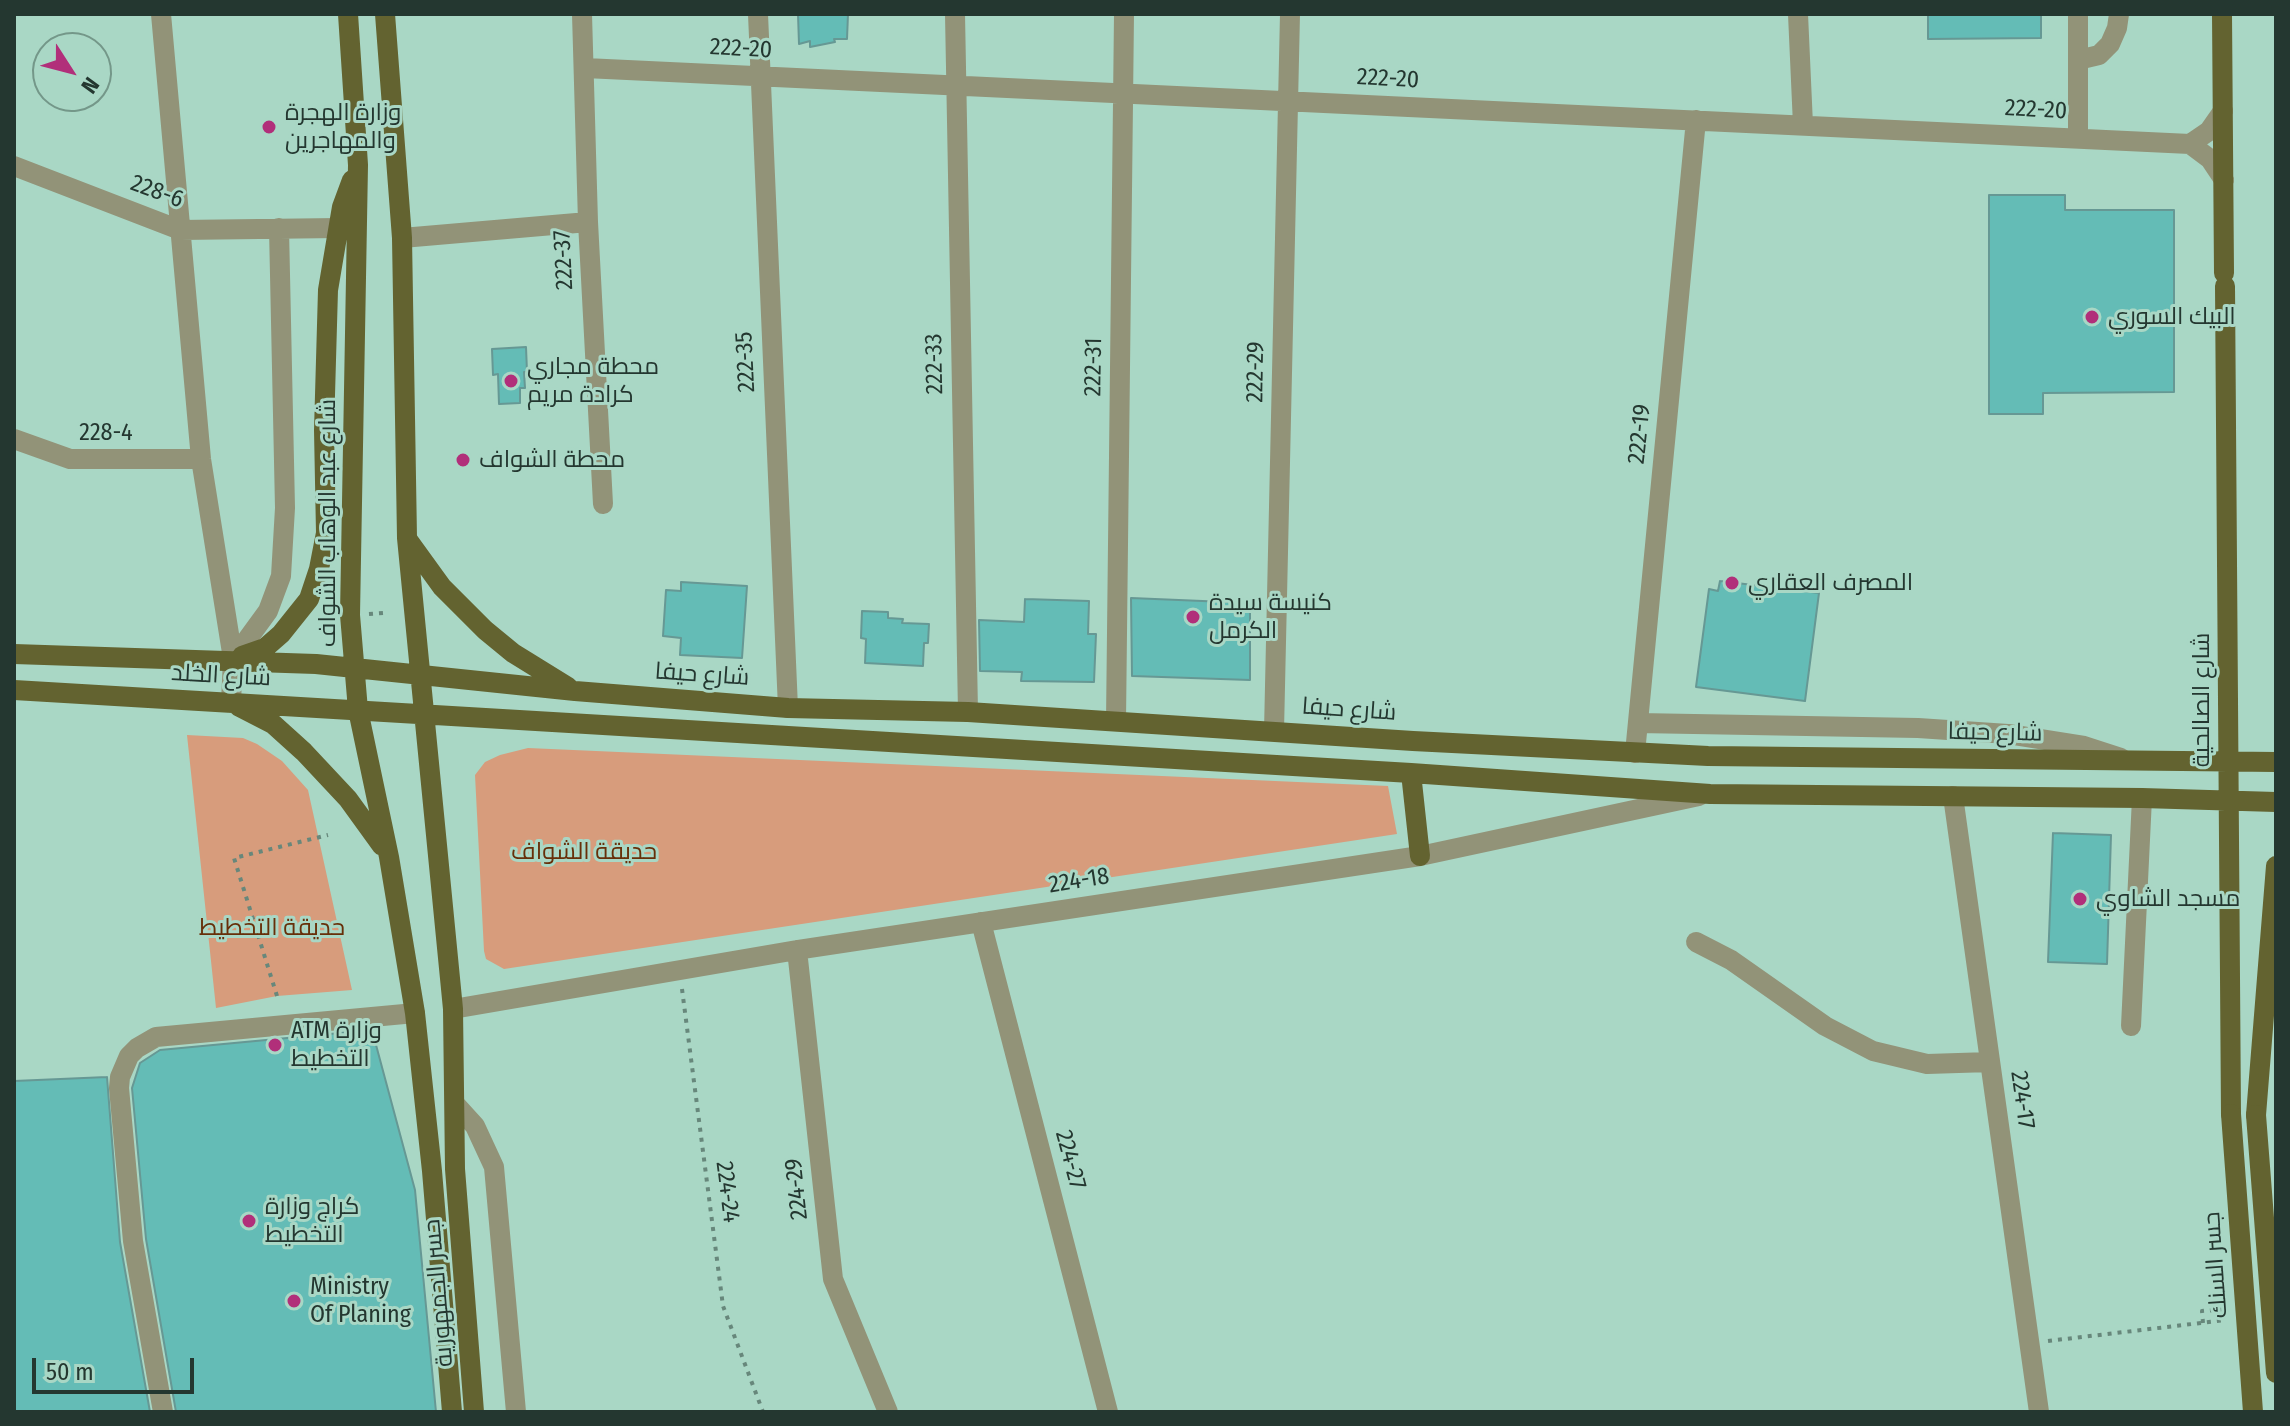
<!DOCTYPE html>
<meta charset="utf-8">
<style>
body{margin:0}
#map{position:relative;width:2290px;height:1426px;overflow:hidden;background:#a9d7c5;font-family:"Fira Sans Condensed",sans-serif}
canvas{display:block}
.frame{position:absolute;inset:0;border:16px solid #243730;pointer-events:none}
.north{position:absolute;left:32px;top:32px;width:80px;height:80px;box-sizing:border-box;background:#a9d7c5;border:2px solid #749789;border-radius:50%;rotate:126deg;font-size:22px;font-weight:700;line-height:32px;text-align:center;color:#243730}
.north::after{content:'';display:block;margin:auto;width:28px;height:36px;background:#b12f7a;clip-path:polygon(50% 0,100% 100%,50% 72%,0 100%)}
.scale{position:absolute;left:32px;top:1358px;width:162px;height:36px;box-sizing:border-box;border:4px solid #243730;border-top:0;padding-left:10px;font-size:24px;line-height:28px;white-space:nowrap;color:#243730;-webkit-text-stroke:6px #a9d7c5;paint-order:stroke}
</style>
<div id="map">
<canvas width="2290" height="1426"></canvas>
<div class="frame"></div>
<div class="north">N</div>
<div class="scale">50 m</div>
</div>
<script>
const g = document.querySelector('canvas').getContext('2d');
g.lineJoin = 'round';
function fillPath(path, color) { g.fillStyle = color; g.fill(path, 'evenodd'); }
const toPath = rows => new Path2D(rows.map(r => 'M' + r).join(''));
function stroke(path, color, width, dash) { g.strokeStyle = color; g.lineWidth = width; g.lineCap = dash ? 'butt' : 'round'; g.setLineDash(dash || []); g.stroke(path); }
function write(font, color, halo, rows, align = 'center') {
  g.font = font + ' "Fira Sans Condensed",Cairo,sans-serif'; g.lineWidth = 6; g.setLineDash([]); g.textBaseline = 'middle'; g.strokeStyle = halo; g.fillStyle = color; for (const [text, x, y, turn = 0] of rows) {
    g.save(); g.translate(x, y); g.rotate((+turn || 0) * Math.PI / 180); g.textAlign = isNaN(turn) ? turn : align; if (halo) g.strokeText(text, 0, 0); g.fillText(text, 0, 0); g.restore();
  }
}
const green = toPath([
 [187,735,243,738,257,744,282,761,308,790,352,990,277,996,216,1008],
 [528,748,1388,786,1397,834,504,969,486,959,484,951,475,775,485,762,500,755]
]);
const building = toPath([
 [798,14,848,14,847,39,834,39,835,42,810,47,810,41,799,44,798,14],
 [1928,14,2041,14,2041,38,1928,39,1928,14],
 [1989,195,2065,195,2065,210,2174,210,2174,392,2043,393,2043,414,1989,414,1989,195],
 [526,347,527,372,524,372,525,388,520,388,520,403,499,404,498,374,493,375,492,349,526,347],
 [1720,581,1819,593,1805,701,1696,687,1709,589,1718,591,1720,581],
 [681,582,747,586,742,658,680,655,681,638,663,636,666,590,681,591,681,582],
 [1131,598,1250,603,1250,680,1132,676,1131,598],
 [1025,599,1089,601,1088,634,1096,634,1094,682,1021,681,1022,672,980,671,979,620,1024,622,1025,599],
 [862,611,888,612,888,618,903,619,902,623,929,624,928,643,924,643,923,666,865,663,866,639,861,638,862,611],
 [2053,833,2111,835,2107,964,2048,962,2053,833],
 [372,1030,415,1190,436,1412,176,1412,146,1239,132,1088,140,1063,160,1050,372,1030],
 [107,1077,120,1242,150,1412,14,1412,14,1081,107,1077]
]);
const path = toPath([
 [369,614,383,613],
 [682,989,723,1306,763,1412],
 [277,996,234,858,328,835],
 [2203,1323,2202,1311,2228,1309],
 [2048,1341,2226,1320]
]);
const minor = toPath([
 [161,14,201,459,233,659,231,702],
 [582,14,588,222,603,504],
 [758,14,788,708],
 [955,14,968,712],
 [1798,14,1803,125],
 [2078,60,2099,55,2110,44,2117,28,2119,14],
 [585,68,2190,144,2210,159,2224,180],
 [2078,138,2078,14],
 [2190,144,2209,131,2223,111],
 [14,166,180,230,338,228],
 [402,238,588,222],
 [14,439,70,459,201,459],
 [233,659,268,611,281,576,285,508,279,228],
 [1116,721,1124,14],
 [1638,723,1918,728,2008,734,2084,746,2121,758],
 [1274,731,1290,14],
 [1635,753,1696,120],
 [1953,796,2039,1412],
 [981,922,1108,1412],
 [1696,942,1731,960,1825,1026,1873,1051,1927,1064,1990,1062],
 [797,950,833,1279,888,1412],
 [453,1009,797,950,1420,856,1699,796],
 [2131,1026,2142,798],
 [455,1104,475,1126,494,1167,516,1412],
 [163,1412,133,1241,119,1088,120,1077,129,1056,137,1048,156,1037,415,1013]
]);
const major = toPath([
 [348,14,358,165,350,615,358,710,389,857,415,1013,432,1171,452,1412],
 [385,14,402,238,407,538,453,1009,455,1169,474,1412],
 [2222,14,2224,273],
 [2225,286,2231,1114],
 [408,540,442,587,485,630,513,653,568,687],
 [14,654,316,664,575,691,788,708,968,712,1413,741,1708,756,2276,762],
 [242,656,265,648,281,634,309,599,319,569,326,533,324,430,328,290,342,207,352,180],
 [14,690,1411,773,1710,794,2142,798,2276,802],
 [238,706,273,724,304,752,348,799,382,846],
 [1411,773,1420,856],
 [2256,1115,2276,866]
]);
const majorBridge = toPath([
 [2231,1114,2253,1412],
 [2256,1115,2276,1373]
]);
const markers = [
 [269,127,8,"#b12f7a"],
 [2092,317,8,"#b12f7a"],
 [511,381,8,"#b12f7a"],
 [463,460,8,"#b12f7a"],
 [1732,583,8,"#b12f7a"],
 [1193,617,8,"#b12f7a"],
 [2080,899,8,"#b12f7a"],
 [275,1045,8,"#b12f7a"],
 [249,1221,8,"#b12f7a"],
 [294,1301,8,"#b12f7a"]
];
const streetNames = [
 ["222-20",741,49,3],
 ["222-20",1388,79,3],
 ["222-20",2036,110,3],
 ["228-6",157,192,20],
 ["222-37",564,260,-93],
 ["222-35",746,362,-93],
 ["222-33",935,364,-91],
 ["222-31",1094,367,-89],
 ["222-29",1256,372,-89],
 ["228-4",106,433],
 ["222-19",1640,434,-84],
 ["شارع عبد الوهاب الشواف",328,523,-90],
 ["شارع حيفا",702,675,4],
 ["شارع الخلد",221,676,3],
 ["شارع الصالحية",2202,700,-90],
 ["شارع حيفا",1349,710,4],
 ["شارع حيفا",1995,733,1],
 ["224-18",1079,881,-9],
 ["224-17",2022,1100,82],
 ["224-27",1070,1160,75],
 ["224-29",797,1189,-96],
 ["224-24",727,1192,83],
 ["جسر السنك",2216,1265,-94],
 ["جسر الجمهورية",439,1293,-95]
];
const poiNames = [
 ["وزارة الهجرة",285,113],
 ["والمهاجرين",285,141],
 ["البيك السوري",2108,317],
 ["محطة مجاري",527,367],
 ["كرادة مريم",527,395],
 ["محطة الشواف",479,460],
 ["المصرف العقاري",1748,583],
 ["كنيسة سيدة",1209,603],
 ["الكرمل",1209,631],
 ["مسجد الشاوي",2096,899],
 ["ATM وزارة",291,1031],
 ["التخطيط",291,1059],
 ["كراج وزارة",265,1207],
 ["التخطيط",265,1235],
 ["Ministry",310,1287],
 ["Of Planing",310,1315]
];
const parkNames = [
 ["حديقة الشواف",584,852],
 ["حديقة التخطيط",272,928]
];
fillPath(green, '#d79c7c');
fillPath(building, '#64bcb6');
stroke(building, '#669894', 2);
stroke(path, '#67877b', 4, [4, 6]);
stroke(minor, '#929378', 20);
stroke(major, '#636330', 20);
stroke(majorBridge, '#636330', 20);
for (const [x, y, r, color] of markers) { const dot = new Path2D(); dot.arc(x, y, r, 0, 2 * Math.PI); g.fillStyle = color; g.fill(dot); stroke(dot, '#a9d7c5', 3); }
write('24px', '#243730', '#a9d7c5', streetNames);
write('24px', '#243730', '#a9d7c5', poiNames, 'left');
write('24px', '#672f09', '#a9d7c5', parkNames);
</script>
